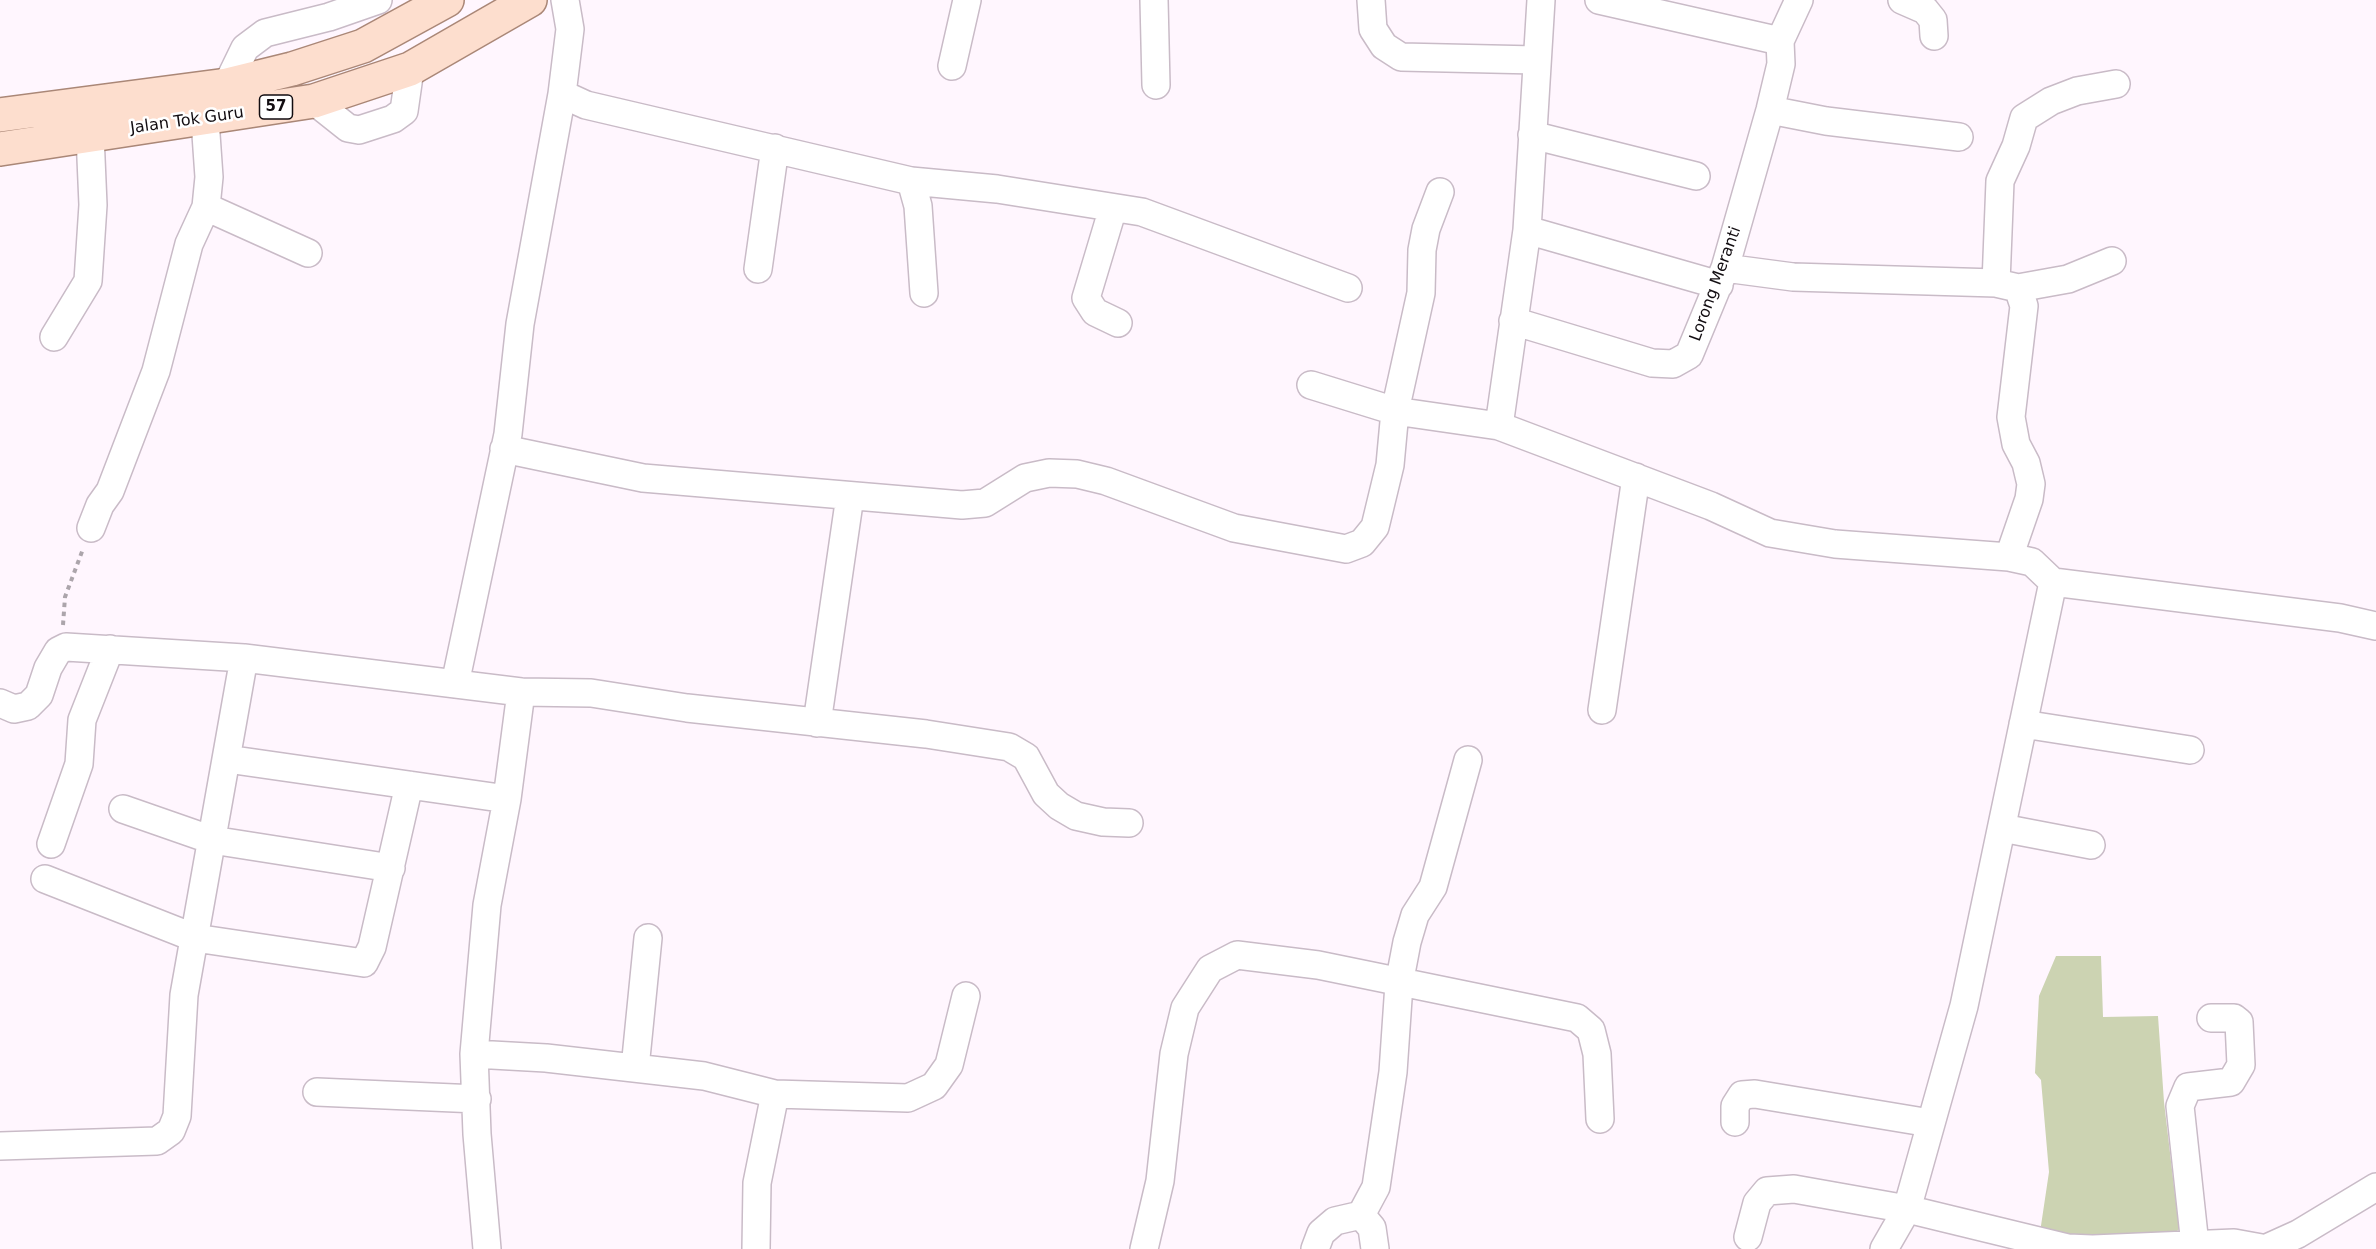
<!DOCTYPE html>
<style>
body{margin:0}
canvas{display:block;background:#fff6fe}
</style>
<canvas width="2376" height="1249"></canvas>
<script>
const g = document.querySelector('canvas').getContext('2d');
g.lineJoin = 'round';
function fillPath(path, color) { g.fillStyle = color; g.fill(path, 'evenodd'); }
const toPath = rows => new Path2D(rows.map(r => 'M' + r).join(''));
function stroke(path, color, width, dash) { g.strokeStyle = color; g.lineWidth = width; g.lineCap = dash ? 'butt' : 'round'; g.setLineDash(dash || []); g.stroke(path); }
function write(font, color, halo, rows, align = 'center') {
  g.font = font + ' "DejaVu Sans",sans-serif'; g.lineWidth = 5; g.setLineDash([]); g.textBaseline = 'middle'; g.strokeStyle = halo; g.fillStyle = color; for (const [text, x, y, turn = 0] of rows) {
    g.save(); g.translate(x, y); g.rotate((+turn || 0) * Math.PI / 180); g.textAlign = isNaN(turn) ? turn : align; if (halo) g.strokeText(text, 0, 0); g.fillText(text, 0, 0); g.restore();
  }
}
const green = toPath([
 [2056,956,2101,956,2103,1017,2158,1016,2164,1102,2179,1229,2172,1237,2039,1239,2049,1172,2041,1080,2035,1073,2039,996]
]);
const path = toPath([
 [63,625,65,597,83,549]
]);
const minor = toPath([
 [1154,0,1156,85],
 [1371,0,1373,29,1384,46,1401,57,1536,60],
 [1599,0,1780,41],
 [1902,0,1925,10,1933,20,1934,36],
 [952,66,967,0],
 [227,85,245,48,265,33,329,17,378,0],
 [562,94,586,105,911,181,997,189,1142,212,1348,288],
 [314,101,348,128,359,130,393,119,404,111,410,69],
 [1770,110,1826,121,1959,137],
 [1532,135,1696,176],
 [911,181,918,206,924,293],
 [206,207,308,253],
 [1113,208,1086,298,1095,312,1118,323],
 [1527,230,1719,285],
 [1725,268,1793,277,1996,283,2018,288,2024,306,2011,417,2016,444,2026,463,2031,484,2029,499,2009,557],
 [758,269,775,148],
 [1996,283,2000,181,2016,146,2024,118,2051,101,2077,91,2116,84],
 [2018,288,2068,279,2112,261],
 [1513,321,1652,363,1673,364,1689,355,1725,268,1770,110,1781,64,1780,41,1799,0],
 [54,337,88,281,93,205,90,135],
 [1311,385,1395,411,1499,426,1711,506,1770,533,1835,544,2009,557,2032,562,2053,582,2340,618,2376,626],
 [1499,426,1527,230,1541,0],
 [504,449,643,478,962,505,985,503,1025,478,1049,473,1077,474,1106,481,1234,528,1346,549,1362,543,1375,527,1390,465,1395,411,1421,293,1422,250,1426,229,1440,192],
 [91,528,100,505,110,491,156,371,189,244,206,207,209,177,205,120],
 [455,684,508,434,520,324,562,94,570,29,565,0],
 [0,703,14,709,28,706,39,695,48,668,58,651,66,647,244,658,521,692,591,693,687,708,926,734,1009,747,1026,757,1046,794,1059,806,1076,816,1103,822,1129,823],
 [1602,710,1636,477],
 [817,723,850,496],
 [2023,724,2190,750],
 [227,759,507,799],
 [123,809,212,840,391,868],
 [2002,828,2091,845],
 [51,844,79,764,82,720,110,649],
 [45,879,195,938,364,963,372,947,409,785],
 [474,1054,546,1058,704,1076,775,1094,908,1098,934,1086,949,1065,966,996],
 [635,1068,648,938],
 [317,1092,477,1099],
 [1735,1122,1735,1106,1742,1095,1755,1094,1930,1123],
 [0,1146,157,1141,171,1131,177,1116,184,995,244,658],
 [1361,1215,1372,1228,1375,1249],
 [1748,1237,1757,1203,1767,1191,1794,1189,1907,1209,2068,1248,2092,1249],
 [2195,1245,2180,1106,2188,1087,2231,1082,2241,1065,2239,1022,2234,1018,2211,1018],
 [2267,1248,2298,1234,2376,1187],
 [487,1249,477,1134,474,1054,487,905,507,799,521,692],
 [756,1249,757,1183,775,1094],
 [1144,1249,1160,1181,1174,1054,1185,1008,1210,969,1237,955,1318,965,1577,1018,1591,1030,1597,1054,1600,1119],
 [1315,1249,1321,1233,1335,1221,1361,1215,1376,1187,1393,1072,1399,984,1407,942,1415,915,1433,887,1468,760],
 [1884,1249,1907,1209,1964,1006,2053,582],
 [2093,1249,2234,1243,2267,1249]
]);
const major = toPath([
 [0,115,227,85,292,69,363,46,447,0],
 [0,149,314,101,410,69,530,0]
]);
const shields = [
 [276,107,33]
];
const shieldNames = [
 ["57",276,107]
];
const streetNames = [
 ["Jalan Tok Guru",187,121,-8],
 ["Lorong Meranti",1716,284,-70]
];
fillPath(green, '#ccd3b2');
stroke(minor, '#c9bbc7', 30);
stroke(major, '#aa8777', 36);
stroke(path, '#aca5ab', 4, [4.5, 4.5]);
stroke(minor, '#fff', 27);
stroke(major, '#fddece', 33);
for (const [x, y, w] of shields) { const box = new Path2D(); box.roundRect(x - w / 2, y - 12, w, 24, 4.5); g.fillStyle = '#fff'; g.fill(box); stroke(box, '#120d11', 1.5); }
write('bold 15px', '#120d11', null, shieldNames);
write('16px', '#120d11', '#fff', streetNames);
</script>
